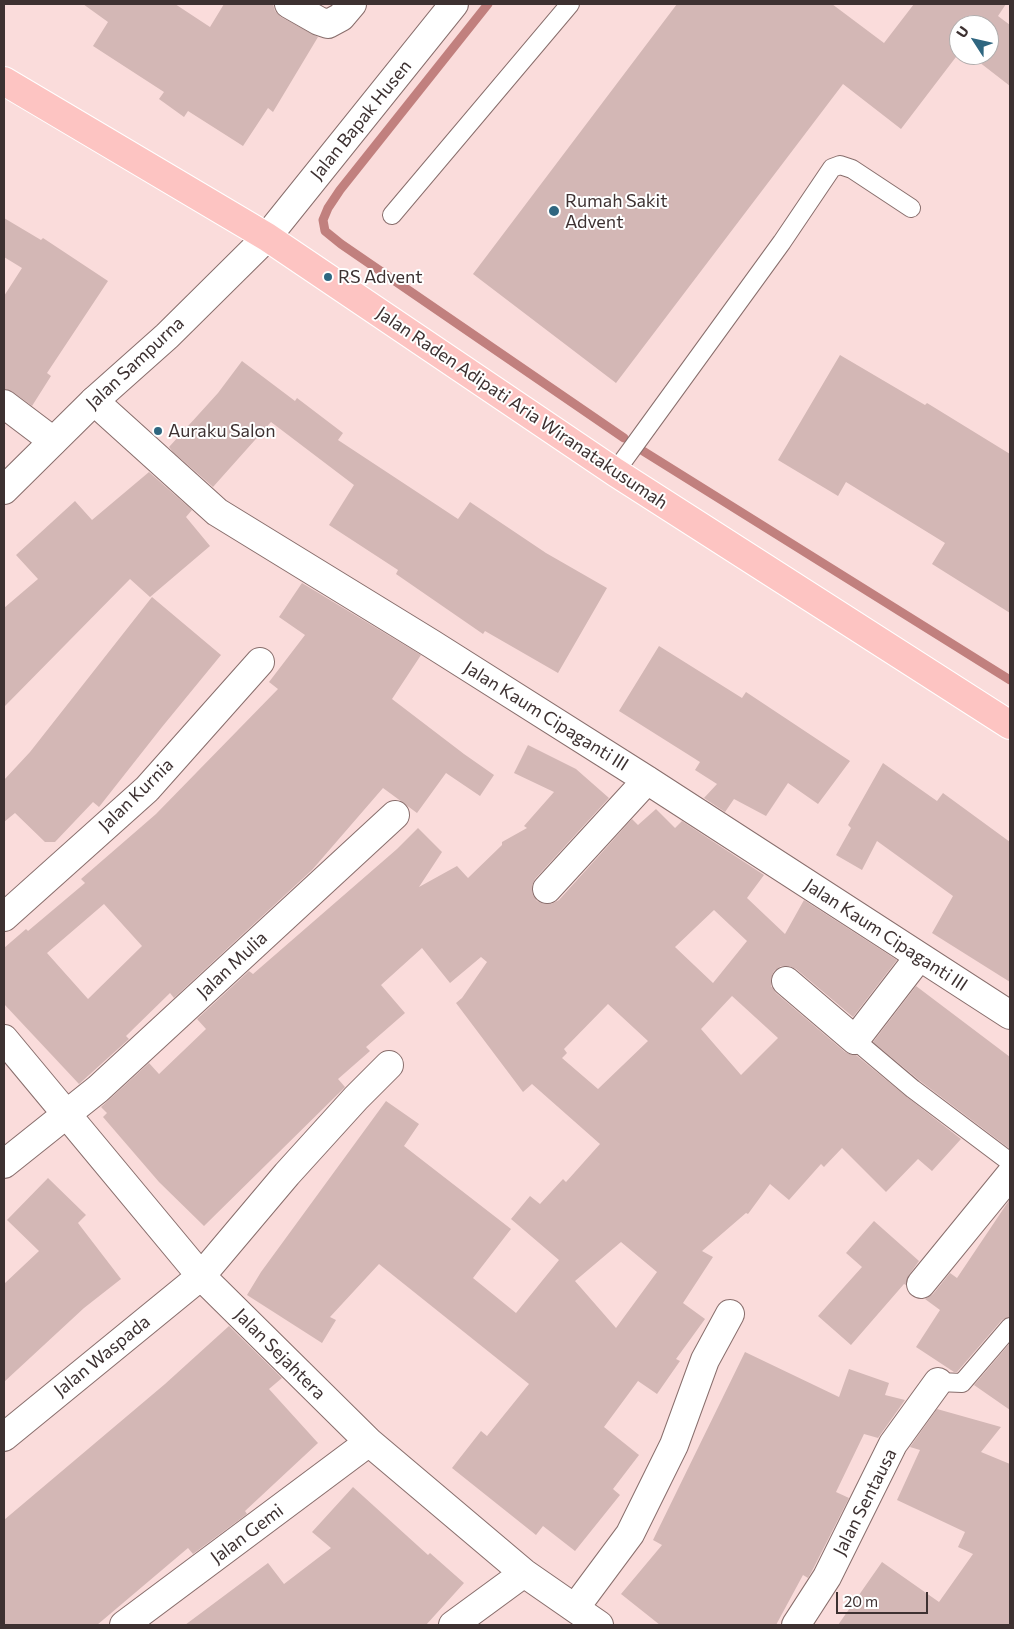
<!DOCTYPE html>
<style>
body{margin:0}
#map{position:relative;width:1014px;height:1629px;overflow:hidden;background:#fadcdb;font-family:Commissioner,sans-serif}
canvas{display:block}
.frame{position:absolute;inset:0;border:5px solid #3d3131;pointer-events:none}
.north{position:absolute;left:949px;top:15px;width:50px;height:50px;box-sizing:border-box;background:#fff;border:1px solid #b1adad;border-radius:50%;rotate:305deg;font-size:14px;font-weight:700;line-height:20px;text-align:center;color:#3d3131}
.north::after{content:'';display:block;margin:auto;width:18px;height:22px;background:#2f6680;clip-path:polygon(50% 0,100% 100%,50% 72%,0 100%)}
.scale{position:absolute;left:836px;top:1592px;width:92px;height:22px;box-sizing:border-box;border:2px solid #3d3131;border-top:0;padding-left:6px;font-size:15px;line-height:18px;white-space:nowrap;color:#3d3131;-webkit-text-stroke:4px #fff;paint-order:stroke}
</style>
<div id="map">
<canvas width="1014" height="1629"></canvas>
<div class="frame"></div>
<div class="north">U</div>
<div class="scale">20 m</div>
</div>
<script>
const g = document.querySelector('canvas').getContext('2d');
g.lineJoin = 'round';
const toPath = rows => new Path2D(rows.map(r => 'M' + r).join(''));
function stroke(path, color, width, dash) { g.strokeStyle = color; g.lineWidth = width; g.lineCap = dash ? 'butt' : 'round'; g.setLineDash(dash || []); g.stroke(path); }
function fillPath(path, color) { g.fillStyle = color; g.fill(path, 'evenodd'); }
function write(font, color, halo, rows, align = 'center') {
  g.font = font + ' Commissioner,sans-serif'; g.lineWidth = 4; g.setLineDash([]); g.textBaseline = 'middle'; g.strokeStyle = halo; g.fillStyle = color; for (const [text, x, y, turn = 0] of rows) {
    g.save(); g.translate(x, y); g.rotate((+turn || 0) * Math.PI / 180); g.textAlign = isNaN(turn) ? turn : align; if (halo) g.strokeText(text, 0, 0); g.fillText(text, 0, 0); g.restore();
  }
}
const stream = toPath([
 [488,4,340,190,328,208,323,220,325,231,341,244,624,438],
 [643,451,1010,680]
]);
const building = toPath([
 [83,4,175,4,210,27,224,4,273,4,275,11,281,17,318,37,273,112,268,108,243,146,188,111,184,117,159,99,164,92,93,46,108,22],
 [677,4,832,4,884,43,914,4,1006,4,998,16,1010,25,1010,86,970,55,989,55,989,25,959,25,959,53,901,129,843,84,616,383,473,274],
 [4,218,41,240,43,238,108,281,47,373,51,376,32,406,13,392,4,389,4,296,22,268,4,257],
 [840,355,925,405,927,403,1010,454,1010,613,932,564,945,543,846,482,838,496,778,460],
 [242,361,295,401,297,398,343,433,338,440,458,519,470,502,546,553,607,588,558,673,485,631,483,634,396,574,398,570,329,525,354,485,271,422,213,487,173,452,169,447,218,393],
 [149,472,192,510,186,517,210,546,150,597,130,579,4,707,4,608,38,579,16,555,75,501,92,520],
 [302,583,421,655,392,699,464,754,494,775,480,796,446,773,417,813,383,788,312,870,174,998,170,993,126,1036,129,1039,79,1084,4,1004,4,948,26,929,28,931,85,883,81,879,156,814,278,689,269,682,305,635,279,617],
 [104,904,142,946,88,999,47,953],
 [152,597,221,655,162,727,99,807,93,802,55,842,45,842,15,813,4,822,4,780,30,752],
 [659,646,742,698,746,692,850,761,818,804,788,783,766,816,734,799,725,812,704,798,717,784,695,770,700,762,619,711],
 [528,745,576,769,609,798,535,879,532,886,532,893,537,901,544,904,551,904,559,900,632,819,638,825,656,809,675,828,682,821,764,875,747,898,785,934,804,900,897,960,853,1017,796,969,789,966,781,966,774,971,771,978,771,986,776,993,845,1052,852,1055,856,1055,907,1097,961,1139,932,1171,918,1159,886,1192,842,1148,824,1167,821,1164,789,1200,770,1184,748,1214,746,1213,702,1251,713,1257,683,1303,705,1319,676,1359,680,1361,657,1394,638,1381,604,1427,639,1455,613,1489,620,1495,575,1551,543,1526,536,1535,452,1468,481,1431,487,1436,529,1384,379,1264,330,1317,336,1320,322,1343,247,1295,261,1272,386,1101,419,1124,404,1146,511,1229,473,1278,516,1313,559,1260,511,1219,530,1196,540,1204,563,1179,566,1182,600,1144,532,1084,523,1092,456,1003,462,998,487,962,481,957,450,983,422,948,381,985,405,1013,366,1047,370,1051,338,1079,345,1087,338,1094,204,1226,159,1182,103,1117,107,1113,101,1107,149,1063,159,1074,206,1029,197,1019,249,971,253,974,397,849,418,828,442,852,419,887,457,866,468,878,502,845,502,842,527,828,524,826,554,792,514,773],
 [714,910,747,941,713,983,675,947],
 [732,996,778,1038,741,1075,701,1029],
 [608,1004,648,1041,598,1089,562,1058,567,1053,564,1049],
 [621,1242,657,1272,616,1328,575,1281],
 [883,763,937,801,943,793,1010,842,1010,982,932,933,953,896,877,841,862,870,836,855,851,828,848,825],
 [916,986,1010,1057,1010,1149,920,1081,873,1042],
 [48,1178,86,1215,78,1223,121,1279,84,1308,4,1382,4,1284,39,1251,7,1220],
 [1010,1199,1010,1317,1002,1320,957,1372,954,1372,916,1347,940,1310,925,1299,933,1294,950,1273,957,1278],
 [874,1221,919,1261,909,1275,906,1285,904,1284,851,1345,818,1316,862,1267,846,1253],
 [229,1326,282,1378,269,1389,318,1443,245,1511,247,1514,193,1554,188,1548,97,1625,4,1625,4,1520,165,1384],
 [1010,1343,1010,1410,974,1385],
 [745,1352,839,1397,849,1369,889,1383,885,1395,905,1400,878,1438,864,1434,836,1492,849,1498,813,1569,808,1578,803,1575,776,1625,660,1625,621,1594,662,1545,653,1540],
 [937,1409,1001,1427,981,1452,1010,1464,1010,1625,838,1625,882,1562,939,1602,973,1554,958,1547,965,1532,897,1500,920,1450,910,1447],
 [353,1487,428,1555,430,1553,464,1583,426,1625,185,1625,268,1563,284,1584,331,1548,312,1532]
]);
const service = toPath([
 [392,215,570,4],
 [615,472,782,242,832,168,840,165,852,169,911,208],
 [855,1040,913,1089,1010,1162],
 [938,1382,962,1383,1010,1327]
]);
const minor = toPath([
 [289,4,319,21,328,24,341,17,352,4],
 [267,237,454,4],
 [94,401,217,512,432,644,647,780,1010,1015],
 [4,404,53,441],
 [547,889,647,780],
 [4,917,147,789,260,662],
 [786,981,855,1040,919,957],
 [4,1039,201,1276,369,1442,524,1573,599,1625],
 [4,1164,98,1089,395,815],
 [921,1284,1010,1175],
 [4,1437,201,1276,287,1174,356,1098,389,1065],
 [575,1608,630,1534,674,1445,705,1360,730,1314],
 [124,1625,369,1442],
 [453,1625,524,1573],
 [796,1625,827,1577,893,1444,938,1382]
]);
const tertiary = toPath([
 [4,490,94,401,167,336,267,237]
]);
const primary = toPath([
 [4,81,267,237,615,472,1010,725]
]);
const markers = [
 [554,211,6,"#2f6680"],
 [328,277,5,"#2f6680"],
 [158,431,5,"#2f6680"]
];
const streetNames = [
 ["Jalan Bapak Husen",361,120,-51],
 ["Jalan Sampurna",135,363,-43],
 ["Jalan Raden Adipati Aria Wiranatakusumah",522,408,34],
 ["Jalan Kaum Cipaganti III",546,716,32],
 ["Jalan Kurnia",136,795,-44],
 ["Jalan Kaum Cipaganti III",886,935,33],
 ["Jalan Mulia",232,965,-43],
 ["Jalan Sejahtera",280,1354,45],
 ["Jalan Waspada",102,1356,-39],
 ["Jalan Sentausa",865,1502,-63],
 ["Jalan Gemi",247,1534,-37]
];
const poiNames = [
 ["Rumah Sakit",565,201],
 ["Advent",565,222],
 ["RS Advent",338,277],
 ["Auraku Salon",168,431]
];
stroke(stream, '#c1807e', 9);
fillPath(building, '#d3b7b5');
stroke(service, '#886e6c', 20);
stroke(minor, '#886e6c', 30);
stroke(tertiary, '#886e6c', 30);
stroke(primary, '#fff', 30);
stroke(service, '#fff', 18);
stroke(minor, '#fff', 28);
stroke(tertiary, '#fff', 28);
stroke(primary, '#fdc4c2', 28);
for (const [x, y, r, color] of markers) { const dot = new Path2D(); dot.arc(x, y, r, 0, 2 * Math.PI); g.fillStyle = color; g.fill(dot); stroke(dot, '#fff', 2); }
write('18px', '#3d3131', '#fff', streetNames);
write('18px', '#3d3131', '#fff', poiNames, 'left');
</script>
